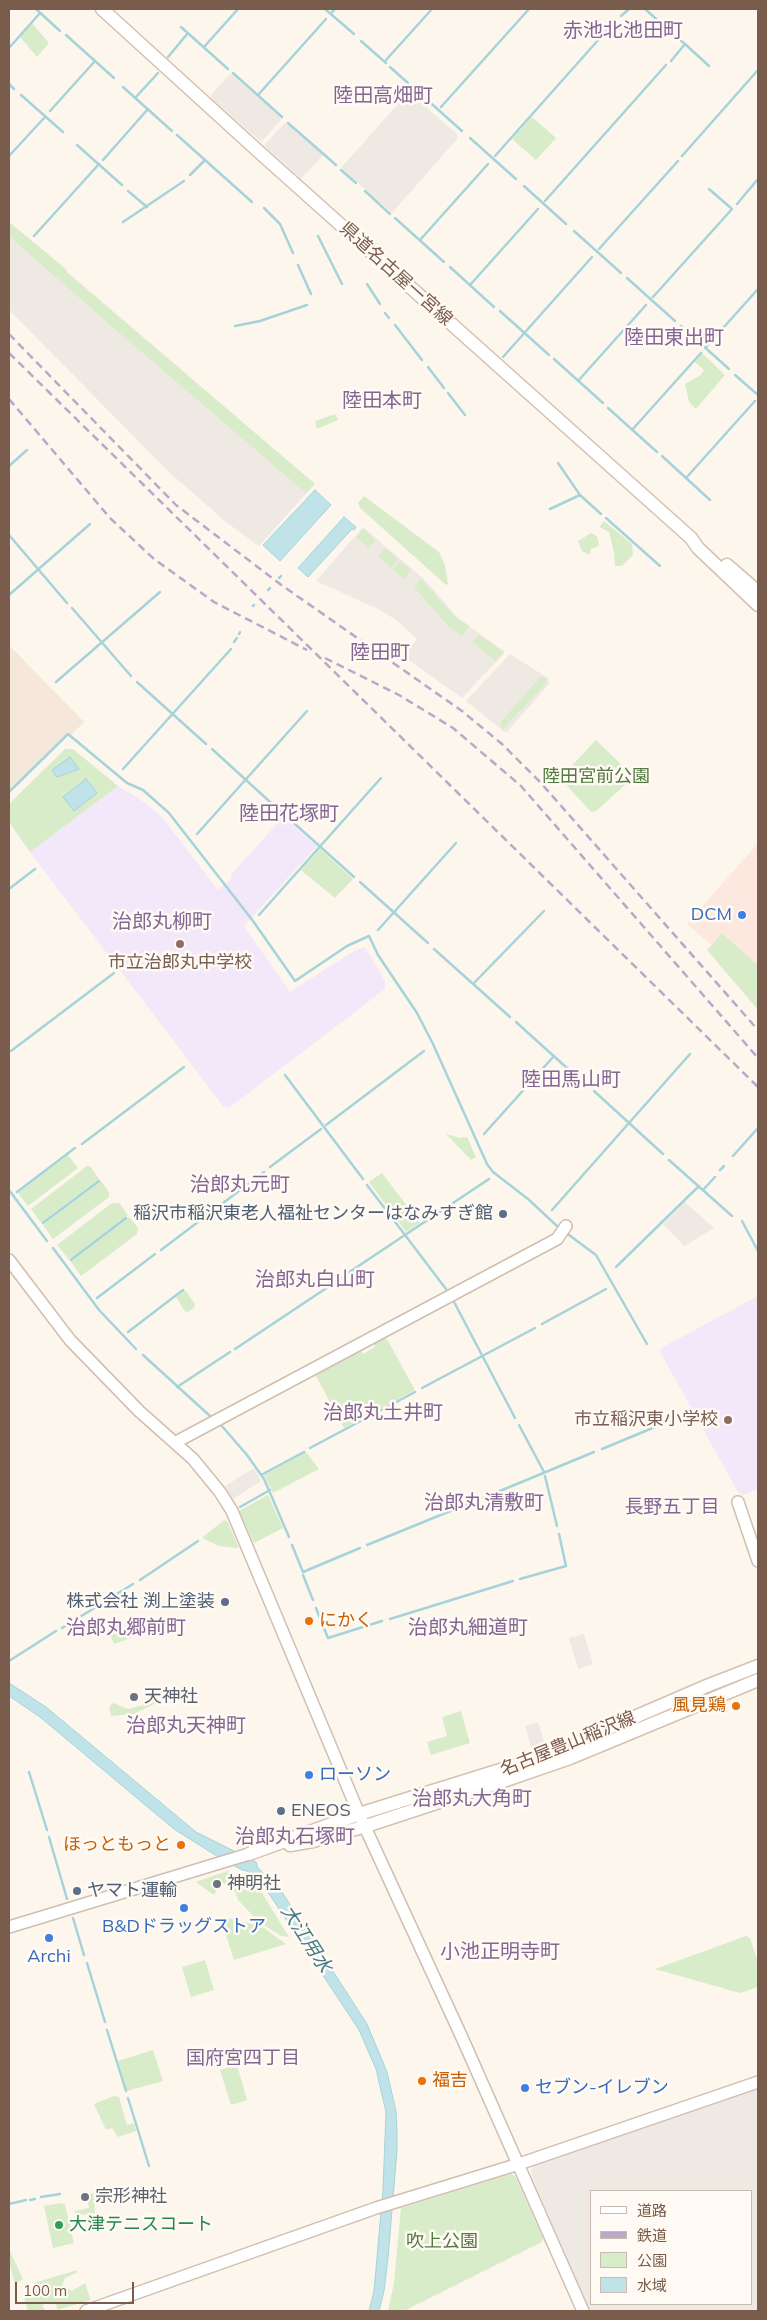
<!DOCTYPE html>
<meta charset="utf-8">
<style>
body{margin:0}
#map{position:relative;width:767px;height:2320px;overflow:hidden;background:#fdf6ec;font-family:Mulish,"Noto Sans JP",sans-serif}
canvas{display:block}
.frame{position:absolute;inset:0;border:10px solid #7a5c4d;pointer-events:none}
.legend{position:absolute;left:590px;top:2190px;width:162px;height:115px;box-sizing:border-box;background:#fffaf3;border:1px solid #cabbb1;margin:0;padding:6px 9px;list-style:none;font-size:15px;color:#7a5c4d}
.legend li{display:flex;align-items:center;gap:10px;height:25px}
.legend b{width:25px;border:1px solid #cabbb1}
.scale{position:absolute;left:15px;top:2282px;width:119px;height:22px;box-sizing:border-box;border:2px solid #7a5c4d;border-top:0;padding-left:6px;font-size:15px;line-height:18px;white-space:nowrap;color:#7a5c4d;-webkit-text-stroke:4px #fffaf3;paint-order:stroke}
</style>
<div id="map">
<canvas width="767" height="2320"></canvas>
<div class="frame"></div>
<ul class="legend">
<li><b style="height:6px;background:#fff"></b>道路</li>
<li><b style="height:6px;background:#b9a8c9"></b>鉄道</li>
<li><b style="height:14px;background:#d8ecc9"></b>公園</li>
<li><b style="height:14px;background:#bfe3e8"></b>水域</li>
</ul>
<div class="scale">100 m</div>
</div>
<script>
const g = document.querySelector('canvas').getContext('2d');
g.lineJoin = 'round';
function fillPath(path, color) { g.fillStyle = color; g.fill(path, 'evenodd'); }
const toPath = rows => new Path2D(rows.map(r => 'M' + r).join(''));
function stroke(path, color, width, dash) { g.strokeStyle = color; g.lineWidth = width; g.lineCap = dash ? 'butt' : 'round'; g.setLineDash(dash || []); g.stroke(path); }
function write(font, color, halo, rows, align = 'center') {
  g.font = font + ' Mulish,"Noto Sans JP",sans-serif'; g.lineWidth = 5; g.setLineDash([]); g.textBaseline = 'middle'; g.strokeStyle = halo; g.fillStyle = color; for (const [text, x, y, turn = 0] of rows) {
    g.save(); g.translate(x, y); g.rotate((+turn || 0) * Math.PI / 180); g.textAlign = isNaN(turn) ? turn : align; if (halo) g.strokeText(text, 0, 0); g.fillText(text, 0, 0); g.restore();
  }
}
const residential = toPath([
 [9,645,84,722,71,735,68,732,9,790]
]);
const commercial = toPath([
 [758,843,758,965,722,933,711,945,687,924]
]);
const industrial = toPath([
 [231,73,282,119,262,141,260,141,211,98,211,95],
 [407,94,412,95,457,134,457,139,392,213,341,168],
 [286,122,323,155,301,179,264,145],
 [9,222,315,484,259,546,226,522,170,473,9,310],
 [363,527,426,581,457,617,505,652,462,698,403,656,417,639,396,620,380,610,316,581],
 [510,654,548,678,549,684,506,733,466,701],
 [685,1202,714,1228,683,1247,683,1245,663,1224],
 [254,1468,261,1481,233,1499,225,1486],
 [584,1634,593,1664,578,1669,569,1638],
 [538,1722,545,1745,532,1750,525,1726],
 [758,2088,758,2311,590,2311,532,2177,531,2170,533,2166],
 [591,2191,751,2191,751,2304,591,2304]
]);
const education = toPath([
 [118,786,140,799,162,817,218,890,231,879,231,875,283,817,317,846,244,926,290,992,354,951,365,947,385,981,385,989,229,1108,223,1106,30,852],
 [758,1296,758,1489,743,1495,738,1492,660,1352,661,1348]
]);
const green = toPath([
 [32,23,49,43,37,57,20,37],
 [532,117,556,138,536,160,512,139],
 [9,222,67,270,66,272,315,484,306,493,116,330,9,236],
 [702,353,725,375,696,409,689,402,685,384,701,375,704,370,695,362],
 [335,414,338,420,317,429,315,421],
 [364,496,439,552,445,565,448,584,446,585,360,508,358,503],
 [604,521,632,544,633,555,622,566,615,566,614,552,609,532,599,527],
 [364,529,376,540,368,548,356,537],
 [591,533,597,536,599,544,598,546,591,549,590,554,587,554,582,551,578,541],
 [385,548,398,559,391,568,378,556],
 [400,561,411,570,404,579,392,569],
 [421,579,456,618,469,626,462,636,449,627,414,587],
 [479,635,504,652,496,661,472,642],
 [541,676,546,679,545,684,503,729,500,723],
 [596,740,634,777,596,811,591,812,560,778],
 [65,749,73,749,118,786,30,852,9,822,9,804],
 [320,849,353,879,335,898,301,870],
 [722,933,758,965,758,1010,707,950],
 [446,1134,460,1138,467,1137,476,1157,471,1160],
 [68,1155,78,1168,28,1206,18,1193],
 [87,1166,91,1167,99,1179,41,1223,31,1209],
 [382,1173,420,1223,406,1232,369,1182],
 [101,1181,109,1192,109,1197,53,1239,43,1225],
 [112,1203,119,1203,128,1215,69,1260,57,1245],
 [129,1217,138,1228,137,1234,81,1276,71,1262],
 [185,1290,195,1304,194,1308,186,1313,176,1297],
 [383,1337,387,1339,415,1390,344,1428,315,1374,360,1349,363,1354,375,1347,373,1342],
 [306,1452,319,1469,273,1493,264,1475],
 [268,1495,283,1528,254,1543,239,1511],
 [224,1520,228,1522,239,1548,219,1546,202,1538],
 [149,1619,153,1630,114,1644,110,1634],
 [154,1696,157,1698,153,1705,133,1714,111,1716,109,1707,113,1703,128,1709,143,1705],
 [461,1711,470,1743,431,1755,427,1742,447,1736,442,1717],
 [227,1871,248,1880,262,1893,289,1937,281,1936,258,1921,238,1900,236,1893,220,1881,216,1881,214,1884,217,1890,214,1895,196,1882],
 [227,1918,261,1926,286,1944,234,1960,221,1920],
 [746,1936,750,1938,758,1962,758,1987,740,1993,655,1969],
 [205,1960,214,1990,191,1997,182,1967],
 [153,2050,163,2081,127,2091,118,2061],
 [237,2065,247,2100,231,2105,220,2070],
 [114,2096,119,2097,127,2125,134,2123,136,2131,118,2137,112,2128,106,2130,94,2104],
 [511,2174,515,2176,543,2238,542,2242,404,2311,388,2311,394,2283,401,2208],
 [94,2193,95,2213,75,2216,75,2211,89,2208,87,2195],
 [61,2203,65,2204,74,2243,53,2248,44,2206],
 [9,2249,23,2279,15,2284,9,2263],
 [77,2270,76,2273,65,2278,62,2285,72,2291,85,2283,91,2300,57,2310,56,2303,48,2302,42,2305,46,2311,28,2311,23,2294,35,2292,34,2283]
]);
const water = toPath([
 [315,490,331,505,280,561,263,545,315,490],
 [344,517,356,527,354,530,352,529,308,577,298,568,344,517],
 [70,757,79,769,57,777,52,770,70,757],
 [86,779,97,793,74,811,63,797,86,779],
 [9,1683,46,1707,196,1832,256,1862,258,1868,280,1889,367,2024,387,2072,396,2111,397,2129,397,2150,388,2258,384,2291,379,2311,369,2311,374,2291,383,2190,386,2112,376,2069,359,2030,264,1886,258,1879,247,1871,242,1870,223,1860,174,1829,40,1717,9,1696,9,1683]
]);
const stream = toPath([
 [36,9,60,31],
 [325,9,354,34],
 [645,9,664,26],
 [332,12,335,9],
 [621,16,629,9],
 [181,27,228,69],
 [669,31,685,44,671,61],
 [66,35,114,78],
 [361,41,386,63],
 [685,44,709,66],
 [204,47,238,9],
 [9,48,40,13],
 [168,57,188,33],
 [386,60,432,9],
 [390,67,408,83],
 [233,73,282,117],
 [9,84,14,89],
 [123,87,172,131],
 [415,89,462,131],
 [21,95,63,132],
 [258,95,326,19],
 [135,98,158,73],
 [441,107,529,9],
 [50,111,95,61],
 [288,123,336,165],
 [177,135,252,202],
 [470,138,516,179],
 [77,145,122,185],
 [9,156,45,117],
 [495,156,616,20],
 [682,156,758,70],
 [103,160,148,109],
 [341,170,356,183],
 [190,175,205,160],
 [524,186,566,224],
 [128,191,147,207],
 [365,191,390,214],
 [545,201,666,65],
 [737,204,758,179],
 [264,208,280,224,293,253],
 [395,218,444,262],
 [123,222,184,181],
 [574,231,621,273],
 [34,236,99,164],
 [318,236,342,284],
 [420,240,488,164],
 [599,249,678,161],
 [298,265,311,294],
 [450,267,494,307],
 [627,278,675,321],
 [367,284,380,304],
 [470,285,538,209],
 [653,297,732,209,709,189],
 [500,311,549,355],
 [385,313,389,318],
 [395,325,422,360],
 [235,326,260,321,307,305],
 [681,326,729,369],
 [707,346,758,289],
 [503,357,592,257],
 [554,359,603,403],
 [428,367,444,388],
 [735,375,758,395],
 [578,381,646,305],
 [448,393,465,415],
 [608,408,657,452],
 [632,430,701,353],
 [662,456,686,478,755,401],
 [558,463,580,495,601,514],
 [9,466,27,450],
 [686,478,710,500],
 [550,509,580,495],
 [606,518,660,566],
 [9,535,67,603],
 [279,578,281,576],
 [268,590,270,588],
 [9,595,90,524],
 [253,606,254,605],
 [72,608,131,676],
 [239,634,240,632],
 [234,642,237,638],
 [56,682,160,592],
 [137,682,206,744],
 [212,749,280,811],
 [123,769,231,649],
 [9,792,68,734,127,783,143,790,169,813,253,921,295,981,347,946,369,936,378,955,417,1013,433,1044,487,1164,493,1172,528,1199,557,1226],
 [286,816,354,877],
 [197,834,307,711],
 [360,882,428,943],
 [9,889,35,869],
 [259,915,381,778],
 [378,930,456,843],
 [434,949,510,1017],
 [473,984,544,911],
 [516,1022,588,1087],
 [11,1051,114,973],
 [285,1075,363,1179],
 [594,1091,663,1154],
 [326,1125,424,1051],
 [484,1134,554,1056],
 [82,1144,184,1067],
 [733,1156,758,1128],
 [669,1160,732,1216],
 [270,1167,321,1129],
 [720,1170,724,1166],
 [367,1185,446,1289],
 [9,1190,47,1241],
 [703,1190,715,1177],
 [17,1192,75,1148],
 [552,1210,690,1054],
 [742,1221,758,1251],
 [43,1223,99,1181],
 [569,1235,596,1255,647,1344],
 [53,1248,99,1310,136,1349],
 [161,1250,264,1172],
 [71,1260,126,1218],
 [616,1267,699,1186],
 [348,1273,489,1179],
 [97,1298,155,1254],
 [453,1300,515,1418],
 [542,1324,606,1289],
 [128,1332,183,1290],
 [235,1349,343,1277],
 [143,1355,210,1416],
 [177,1387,230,1352],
 [422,1388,535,1328],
 [221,1425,247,1455,264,1479,289,1537],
 [519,1425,544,1472],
 [310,1448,415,1392],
 [602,1449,679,1417],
 [261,1475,304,1452],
 [545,1476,557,1526],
 [483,1498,594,1452],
 [240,1507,270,1490],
 [292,1545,303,1572,360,1548],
 [367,1545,475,1501],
 [303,1575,313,1600],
 [520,1579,566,1566,559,1534],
 [140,1580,198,1541],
 [316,1608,328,1638,382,1621],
 [390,1619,513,1581],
 [62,1628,133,1584],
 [9,1661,56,1631],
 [29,1772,47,1830],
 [49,1837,67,1899],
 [73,1918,84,1955],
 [87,1963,105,2022],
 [107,2030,126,2091],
 [128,2098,149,2166],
 [41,2197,60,2194],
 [30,2200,35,2199],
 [9,2204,26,2200]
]);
const tertiary = toPath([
 [9,1260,70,1340,139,1411,193,1459,220,1492,232,1511,359,1814,464,2042,583,2311],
 [176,1442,557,1239,566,1226],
 [738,1502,758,1561],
 [9,1927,249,1854],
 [86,2311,376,2208,519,2164,758,2082]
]);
const secondary = toPath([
 [102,9,258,151,691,538,698,548,758,605],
 [727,565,758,592],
 [290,1845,313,1841,366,1826,506,1780,570,1758,758,1680],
 [249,1854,359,1814,542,1757,709,1685,758,1666]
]);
const rail = toPath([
 [9,334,176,505,280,584,462,711,502,744,541,783,758,1030],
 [9,353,758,1087],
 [9,399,110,518,154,559,214,602,307,650],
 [325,658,399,695,453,728,521,786,758,1058]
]);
const markers = [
 [742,915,5,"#3f7fe0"],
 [180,944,5,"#8d6e63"],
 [503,1214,5,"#5c6f8a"],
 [728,1420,5,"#8d6e63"],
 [225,1602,5,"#5c6f8a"],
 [309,1621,5,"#e8710a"],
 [134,1697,5,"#6b7280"],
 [736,1706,5,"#e8710a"],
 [309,1775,5,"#3f7fe0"],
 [281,1811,5,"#5c6f8a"],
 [181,1845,5,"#e8710a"],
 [217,1884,5,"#6b7280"],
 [77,1891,5,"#5c6f8a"],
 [184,1908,5,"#3f7fe0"],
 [49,1938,5,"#3f7fe0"],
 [422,2081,5,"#e8710a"],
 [525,2088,5,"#3f7fe0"],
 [85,2197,5,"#6b7280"],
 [59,2225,5,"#2e9e5b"]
];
const streetNames = [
 ["県道名古屋一宮線",396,274,42],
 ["名古屋豊山稲沢線",568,1744,-22]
];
const parkNames = [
 ["陸田宮前公園",596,777],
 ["吹上公園",442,2242]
];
const shopNames = [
 ["DCM",732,915,"right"],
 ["ローソン",319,1775],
 ["B&Dドラッグストア",184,1927,"center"],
 ["Archi",49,1957,"center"],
 ["セブン-イレブン",535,2088]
];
const educationNames = [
 ["市立治郎丸中学校",180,963],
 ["市立稲沢東小学校",718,1420,"right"]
];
const serviceNames = [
 ["稲沢市稲沢東老人福祉センターはなみすぎ館",493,1214],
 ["株式会社 渕上塗装",215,1602],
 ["ENEOS",291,1811,"left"],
 ["ヤマト運輸",87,1891,"left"]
];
const foodNames = [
 ["にかく",319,1621],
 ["風見鶏",726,1706,"right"],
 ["ほっともっと",171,1845,"right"],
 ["福吉",432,2081]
];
const worshipNames = [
 ["天神社",144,1697],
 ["神明社",227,1884],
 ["宗形神社",95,2197]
];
const leisureNames = [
 ["大津テニスコート",69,2225]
];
const neighbourhoodNames = [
 ["長野五丁目",672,1507],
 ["国府宮四丁目",243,2058]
];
const waterNames = [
 ["大江用水",306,1939,57]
];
const quarterNames = [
 ["赤池北池田町",623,31],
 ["陸田高畑町",383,96],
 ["陸田東出町",674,338],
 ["陸田本町",382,401],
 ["陸田町",380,653],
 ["陸田花塚町",289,814],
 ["治郎丸柳町",162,922],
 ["陸田馬山町",571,1080],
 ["治郎丸元町",240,1185],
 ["治郎丸白山町",315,1280],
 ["治郎丸土井町",383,1413],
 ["治郎丸清敷町",484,1503],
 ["治郎丸郷前町",126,1628],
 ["治郎丸細道町",468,1628],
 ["治郎丸天神町",186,1726],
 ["治郎丸大角町",472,1799],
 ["治郎丸石塚町",295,1837],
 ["小池正明寺町",500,1952]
];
fillPath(residential, '#f5e8da');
fillPath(commercial, '#fde8e0');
fillPath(industrial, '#efe9e4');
fillPath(education, '#f3e8fa');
fillPath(green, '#d8ecc9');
fillPath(water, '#bfe3e8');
stroke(water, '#a5d3da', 1);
stroke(stream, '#a5d3da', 2.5);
stroke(tertiary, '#d1beb0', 14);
stroke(secondary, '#d6c0b0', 15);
stroke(tertiary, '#fff', 11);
stroke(secondary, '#fff', 12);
stroke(rail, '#b9a8c9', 2.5, [8, 5]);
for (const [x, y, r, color] of markers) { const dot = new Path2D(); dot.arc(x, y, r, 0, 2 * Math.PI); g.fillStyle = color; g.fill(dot); stroke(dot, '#fffaf3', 2); }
write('18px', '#7a5c4d', '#fffaf3', streetNames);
write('18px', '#537a41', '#fffaf3', parkNames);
write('18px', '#366cbe', '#fffaf3', shopNames, 'left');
write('18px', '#785e54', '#fffaf3', educationNames);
write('18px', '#4e5e75', '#fffaf3', serviceNames, 'right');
write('18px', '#c56008', '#fffaf3', foodNames, 'left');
write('18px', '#5b616d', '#fffaf3', worshipNames, 'left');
write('18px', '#27864d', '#fffaf3', leisureNames, 'left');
write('19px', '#846695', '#fffaf3', neighbourhoodNames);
write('italic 19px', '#437c86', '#fffaf3', waterNames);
write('20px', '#846695', '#fffaf3', quarterNames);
</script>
